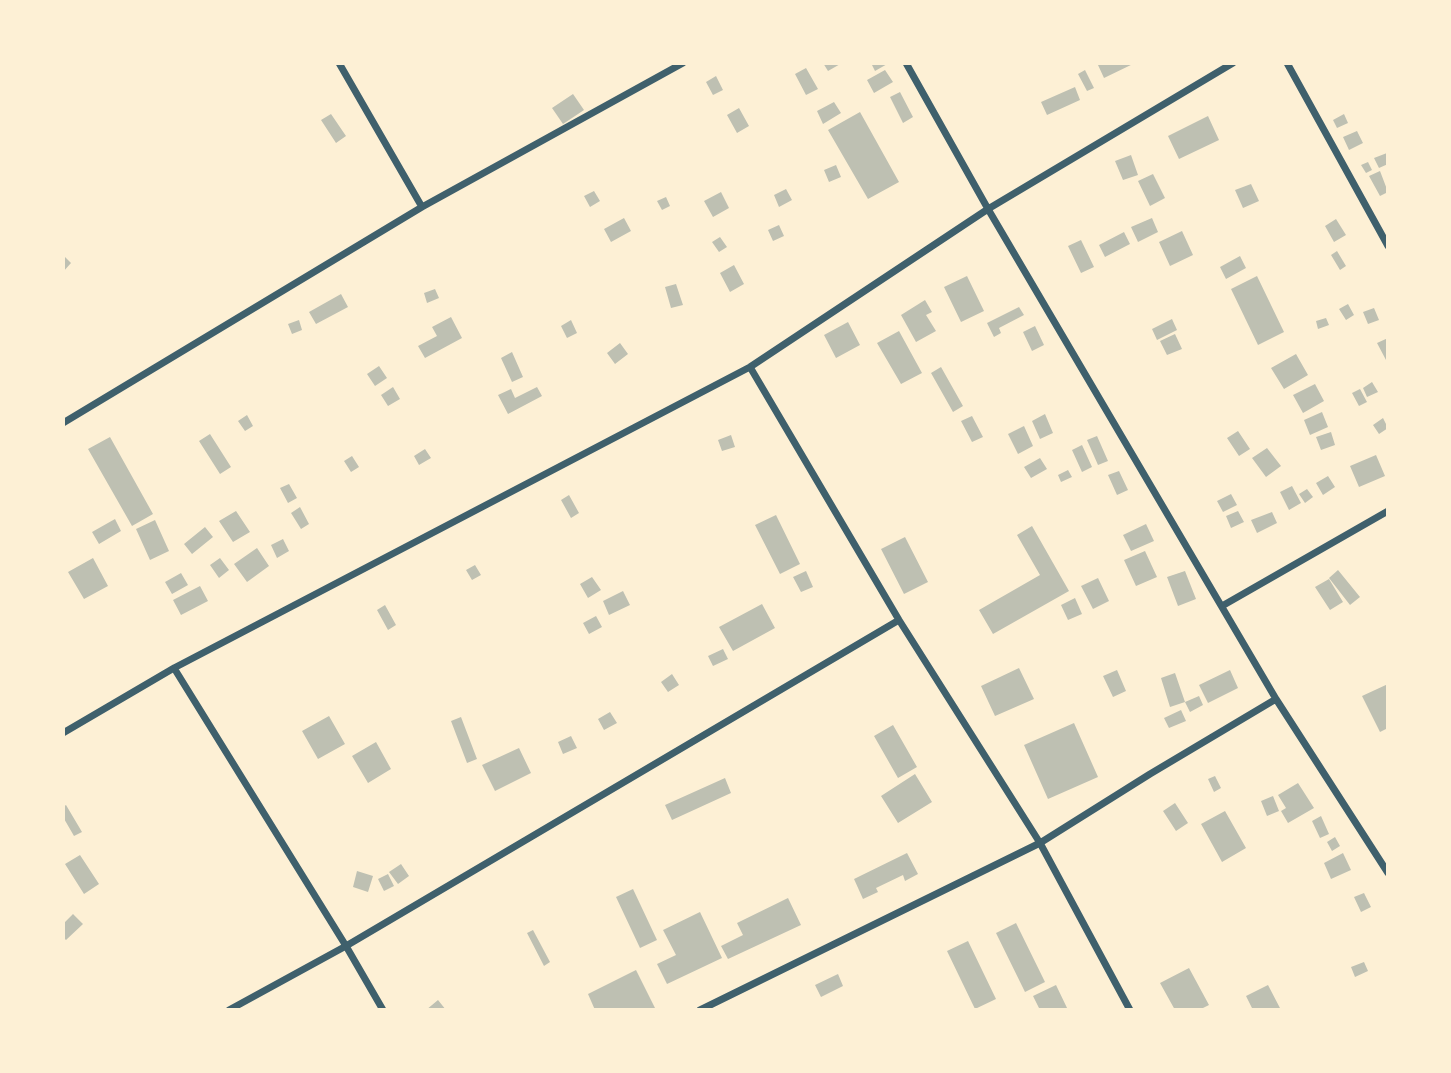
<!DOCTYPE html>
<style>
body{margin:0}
#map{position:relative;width:1451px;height:1073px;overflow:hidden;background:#fdf0d5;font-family:Raleway,sans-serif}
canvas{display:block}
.frame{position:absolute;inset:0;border:65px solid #fdf0d5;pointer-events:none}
</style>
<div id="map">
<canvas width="1451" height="1073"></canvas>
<div class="frame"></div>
</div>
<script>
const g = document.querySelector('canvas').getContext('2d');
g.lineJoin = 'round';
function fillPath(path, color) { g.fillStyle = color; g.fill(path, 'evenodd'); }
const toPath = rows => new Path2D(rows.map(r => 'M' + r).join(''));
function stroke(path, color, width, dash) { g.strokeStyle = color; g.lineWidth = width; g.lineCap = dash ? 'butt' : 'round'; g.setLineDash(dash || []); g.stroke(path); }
const building = toPath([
 [823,63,842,63,828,71],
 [871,63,889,63,875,71],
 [1102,63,1135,63,1104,78,1098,65],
 [806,68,818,89,806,95,795,74],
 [885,70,893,82,874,93,867,80],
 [1085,70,1094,88,1087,91,1078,74],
 [716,76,723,90,713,95,706,82],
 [1075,87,1080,100,1047,115,1041,102],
 [900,92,913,117,903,123,890,97],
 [573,94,584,110,563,124,552,108],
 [834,102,841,113,823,124,817,111],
 [739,108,749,126,737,133,727,115],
 [860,112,899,182,868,199,828,130],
 [331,114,346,136,336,143,321,120],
 [1344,114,1348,123,1337,128,1333,120],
 [1208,116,1219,140,1179,159,1168,136],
 [1357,131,1363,143,1349,150,1343,137],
 [1387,153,1388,164,1379,168,1374,158],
 [1131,155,1138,175,1123,180,1115,161],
 [1368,162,1372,170,1366,173,1361,165],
 [836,165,841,177,829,182,824,170],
 [1380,171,1388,192,1380,196,1369,176],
 [1153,174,1165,198,1150,206,1138,181],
 [1251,184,1259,201,1243,208,1235,190],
 [786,189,792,200,779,207,774,195],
 [594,191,600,201,590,207,584,196],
 [721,192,729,208,713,217,704,201],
 [666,197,670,206,662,210,657,201],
 [624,218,631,231,611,242,604,229],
 [1152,218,1158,232,1138,242,1131,227],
 [1336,219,1346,235,1334,242,1325,226],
 [779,225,784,236,773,241,768,230],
 [1182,231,1193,255,1170,266,1159,242],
 [1124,232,1130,244,1105,257,1099,245],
 [720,237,727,247,719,252,712,242],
 [1081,240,1094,267,1081,273,1068,246],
 [1337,251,1346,266,1340,270,1331,255],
 [63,255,71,263,63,272],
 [1240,256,1246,268,1226,279,1220,267],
 [734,265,744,284,730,292,720,273],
 [967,276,984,311,961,322,944,287],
 [1257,276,1284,332,1258,345,1231,289],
 [676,284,683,305,671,308,665,287],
 [435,289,439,298,427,303,424,293],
 [341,294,348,307,316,324,309,312],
 [925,300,932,312,926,315,936,331,916,342,901,315],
 [1348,304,1354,315,1346,320,1339,309],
 [1019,307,1024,315,999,328,1001,333,994,337,987,323],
 [1374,308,1379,320,1368,324,1363,312],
 [451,317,462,338,425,358,418,346,437,336,432,327],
 [1326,318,1329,325,1318,329,1316,321],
 [1172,319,1177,330,1157,340,1152,329],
 [299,320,302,330,292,334,288,324],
 [571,320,577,333,567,338,561,326],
 [848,322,860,345,836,358,824,335],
 [1035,326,1044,345,1032,351,1023,332],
 [899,331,922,373,901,384,877,343],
 [1175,334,1182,349,1167,355,1160,341],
 [1388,338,1388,359,1386,360,1377,343],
 [620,343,628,354,615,364,607,353],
 [512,352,523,377,512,382,501,358],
 [1296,354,1308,375,1284,389,1271,368],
 [379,366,387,378,375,386,367,374],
 [941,367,963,406,953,412,931,373],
 [1372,382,1378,392,1367,397,1363,388],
 [1315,384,1324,401,1303,413,1293,395],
 [393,387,400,399,388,406,381,395],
 [537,387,542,396,508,414,498,395,511,389,515,398],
 [1360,389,1367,402,1359,406,1352,393],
 [1322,412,1328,427,1310,435,1304,420],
 [1045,414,1053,433,1040,439,1032,421],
 [247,415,253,426,245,431,238,421],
 [972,416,983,437,972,442,961,421],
 [1383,418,1388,428,1379,434,1373,425],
 [1024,426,1033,446,1018,454,1008,434],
 [1238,431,1250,449,1239,456,1227,438],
 [1331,432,1335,445,1321,450,1316,437],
 [210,434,231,467,220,474,199,441],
 [731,435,735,447,722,451,718,440],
 [1097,436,1108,461,1098,465,1087,440],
 [110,437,153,514,132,526,88,449],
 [1082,445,1092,467,1082,472,1072,450],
 [1267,448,1281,466,1266,477,1252,458],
 [425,449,431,458,419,465,414,456],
 [1376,455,1385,476,1359,487,1350,466],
 [352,456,359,467,351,472,344,461],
 [1040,458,1047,469,1031,478,1024,467],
 [1068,470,1072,477,1061,482,1058,475],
 [1119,471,1128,490,1117,495,1108,475],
 [1328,476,1335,487,1323,495,1316,483],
 [289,484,297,498,288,503,280,488],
 [1292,486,1301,503,1289,510,1280,492],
 [1307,489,1313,497,1305,503,1299,494],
 [1231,494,1237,505,1223,512,1217,501],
 [569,495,579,513,571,518,561,500],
 [300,507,309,524,301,529,291,513],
 [236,511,250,532,233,542,219,521],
 [1238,511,1244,522,1231,528,1226,516],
 [1272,512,1277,523,1257,533,1251,520],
 [776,515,800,564,780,574,755,525],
 [115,519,121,531,99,544,92,532],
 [155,520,169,551,150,560,136,529],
 [1146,524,1154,541,1131,551,1123,535],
 [1032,526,1069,591,993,634,979,610,1040,575,1017,535],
 [205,527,213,537,192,554,184,544],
 [905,537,928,582,904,594,881,549],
 [283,539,289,551,277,558,271,545],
 [257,548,269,566,247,582,234,564],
 [1145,551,1157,577,1136,586,1124,560],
 [93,558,108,586,84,599,68,572],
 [220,558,229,570,219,578,210,565],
 [475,565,481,575,472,580,466,570],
 [1338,570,1360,597,1350,605,1329,578],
 [806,571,813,587,801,592,793,577],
 [1185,571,1196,599,1178,606,1167,577],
 [181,573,188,585,172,594,165,582],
 [592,577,601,590,588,598,580,584],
 [1098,578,1109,601,1093,609,1081,586],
 [1329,579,1343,602,1330,610,1315,587],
 [200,586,208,601,181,615,173,600],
 [623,591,630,605,609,615,603,601],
 [1075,598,1082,614,1068,620,1061,605],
 [762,604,775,628,733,651,719,627],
 [385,605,396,625,388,630,377,610],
 [596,616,602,627,589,634,583,623],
 [723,649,728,659,713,666,708,656],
 [1019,668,1034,699,995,716,981,686],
 [1117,670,1126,691,1113,697,1103,676],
 [1230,670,1238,688,1208,703,1199,685],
 [1175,673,1185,702,1170,707,1161,678],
 [672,674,679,685,668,692,661,682],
 [1388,684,1388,728,1380,732,1362,696],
 [1199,696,1203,705,1190,712,1185,702],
 [1181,710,1186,721,1169,728,1164,718],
 [610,712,617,723,604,730,598,719],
 [329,716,345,744,318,759,302,731],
 [461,717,477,759,467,763,451,721],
 [1074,723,1098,777,1048,799,1024,745],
 [893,725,917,767,898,778,874,736],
 [571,736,577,748,563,754,558,742],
 [376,742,391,769,368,783,352,756],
 [519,748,531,773,495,791,482,765],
 [915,774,932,802,898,823,881,796],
 [1215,776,1221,788,1214,792,1208,779],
 [725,778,731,793,672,820,665,805],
 [1298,783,1314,808,1288,823,1281,811,1286,808,1278,795],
 [1273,796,1279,811,1267,816,1261,801],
 [1175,803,1188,823,1176,831,1163,811],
 [66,805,82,832,74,836,63,817,63,807],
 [1225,811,1246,848,1222,862,1201,824],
 [1321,816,1329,834,1320,838,1312,821],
 [1335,837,1340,846,1332,851,1327,842],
 [907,853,918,874,905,881,903,875,876,888,878,892,863,899,854,879],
 [1343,853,1351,870,1331,879,1324,863],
 [80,855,99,884,84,894,65,864],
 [401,864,409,876,398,884,389,872],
 [357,871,373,876,368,892,353,887],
 [388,874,394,886,384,891,378,879],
 [633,889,657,940,640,948,616,897],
 [1364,893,1371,907,1361,912,1354,897],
 [788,898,801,925,728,959,721,946,743,935,737,923],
 [700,912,722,958,667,984,657,964,676,955,663,930],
 [73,914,83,924,66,940,63,937,63,924],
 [1016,923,1045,982,1025,992,996,933],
 [533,930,550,962,544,966,527,933],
 [968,941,996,999,975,1009,947,951],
 [1364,962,1368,971,1355,977,1351,967],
 [1189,968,1209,1005,1199,1010,1175,1010,1160,983],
 [636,970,656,1010,595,1010,588,994],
 [838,974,843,986,821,997,815,985],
 [1056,985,1068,1010,1040,1010,1033,996],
 [1268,985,1281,1010,1253,1010,1246,996],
 [438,1000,446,1010,426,1010]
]);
const minor = toPath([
 [339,63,422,207],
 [906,63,988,209,1276,699,1388,873],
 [1287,63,1388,246],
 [750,367,899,620,1040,843,1130,1010],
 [63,423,422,207,683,63],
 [1222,606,1388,511],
 [174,668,346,946,383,1010],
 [63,733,174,668,750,367,988,209,1233,63],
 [229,1010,346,946,899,620],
 [700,1010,1040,843,1150,774,1276,699]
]);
fillPath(building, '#bec0b2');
stroke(minor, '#3f606c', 7);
</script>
